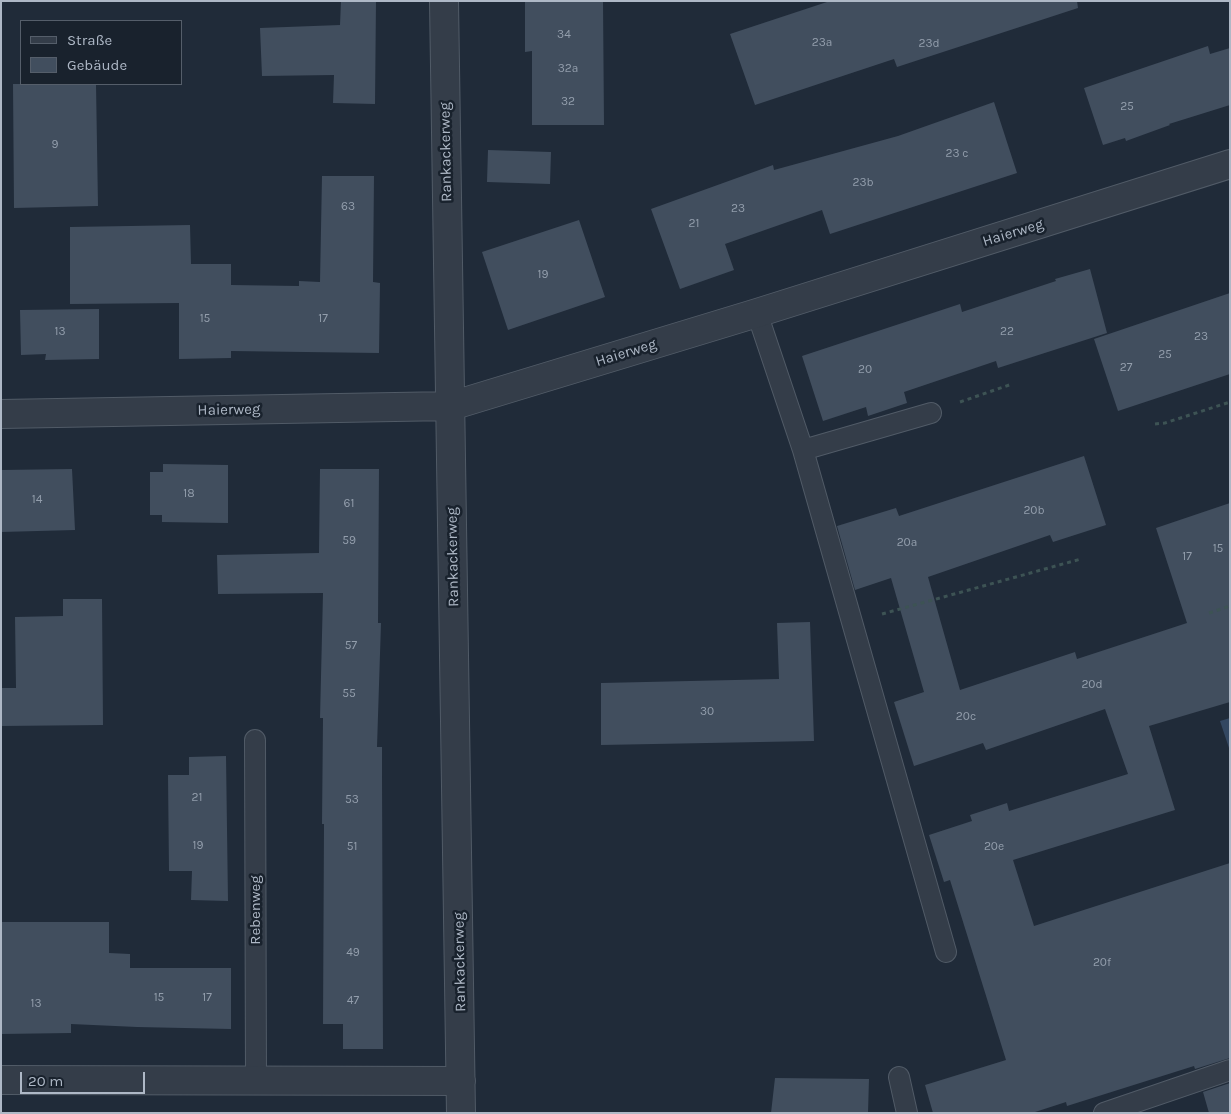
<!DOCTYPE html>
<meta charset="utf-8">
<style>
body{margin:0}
#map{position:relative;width:1231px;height:1114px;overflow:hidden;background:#202b39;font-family:Karla,sans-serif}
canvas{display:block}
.frame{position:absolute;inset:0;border:2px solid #aeb8c6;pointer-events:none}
.legend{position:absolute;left:20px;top:20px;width:162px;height:65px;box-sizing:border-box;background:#19222d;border:1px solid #555e6a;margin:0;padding:6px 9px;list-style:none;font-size:15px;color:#aeb8c6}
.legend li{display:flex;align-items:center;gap:10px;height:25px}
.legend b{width:25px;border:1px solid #555e6a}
.scale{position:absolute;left:20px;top:1072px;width:125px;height:22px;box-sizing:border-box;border:2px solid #aeb8c6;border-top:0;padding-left:6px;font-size:15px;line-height:18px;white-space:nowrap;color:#aeb8c6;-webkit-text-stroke:4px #19222d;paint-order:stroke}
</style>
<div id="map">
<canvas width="1231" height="1114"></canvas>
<div class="frame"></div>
<ul class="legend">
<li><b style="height:6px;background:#343d49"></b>Straße</li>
<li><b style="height:14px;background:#414e5e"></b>Gebäude</li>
</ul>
<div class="scale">20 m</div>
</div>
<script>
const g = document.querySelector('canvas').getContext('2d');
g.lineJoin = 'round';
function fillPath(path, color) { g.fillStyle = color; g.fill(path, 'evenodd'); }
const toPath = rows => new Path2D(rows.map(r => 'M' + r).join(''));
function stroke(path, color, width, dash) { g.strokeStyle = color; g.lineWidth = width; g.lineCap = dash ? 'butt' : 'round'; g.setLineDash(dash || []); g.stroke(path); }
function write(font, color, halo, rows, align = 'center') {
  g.font = font + ' Karla,sans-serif'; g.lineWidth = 5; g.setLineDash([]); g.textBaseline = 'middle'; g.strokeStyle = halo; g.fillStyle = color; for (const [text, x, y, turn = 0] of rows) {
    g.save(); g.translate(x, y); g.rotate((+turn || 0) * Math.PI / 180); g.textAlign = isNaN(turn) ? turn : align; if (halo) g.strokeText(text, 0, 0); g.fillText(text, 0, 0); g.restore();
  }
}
const water = toPath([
 [1230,718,1230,751,1220,721]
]);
const building = toPath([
 [341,1,376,1,375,104,333,103,334,75,262,76,260,28,340,25],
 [525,1,603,1,604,125,532,125,532,51,525,52],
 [830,1,1077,1,1078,8,897,67,894,59,755,105,730,34],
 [1208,46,1210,54,1230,48,1230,105,1169,124,1170,125,1126,141,1125,138,1103,145,1084,88],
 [13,84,96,84,98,206,14,208],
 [994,102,1017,173,830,234,822,210,725,244,734,270,680,289,651,209,773,165,774,170,898,136],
 [488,150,551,152,550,184,487,182],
 [322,176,374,176,373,282,380,283,379,353,231,351,231,358,179,359,179,303,70,304,70,227,190,225,191,264,231,264,231,285,299,286,299,281,320,282],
 [579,220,605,297,508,330,482,252],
 [1090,269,1107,333,998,368,996,361,904,392,907,403,868,416,866,407,823,421,802,356,960,304,962,312,1056,281,1055,279],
 [1230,293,1230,374,1118,411,1094,339],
 [99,309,99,359,45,360,46,354,21,355,20,310],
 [1084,456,1106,525,1053,542,1050,535,928,577,960,690,1075,652,1077,659,1187,623,1156,528,1230,503,1230,702,1149,726,1175,810,1013,860,1034,926,1230,863,1230,1058,1195,1069,1194,1066,1067,1106,1066,1102,1032,1113,933,1113,925,1085,1006,1060,950,880,944,882,929,835,972,821,970,815,1007,803,1009,811,1128,774,1105,709,986,750,983,743,914,766,894,702,924,692,891,578,855,590,837,526,896,508,899,516],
 [163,464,228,465,228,523,162,522,162,515,150,515,150,472,163,472],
 [72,469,75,530,1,532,1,470],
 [320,469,379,469,378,623,381,623,377,747,382,747,382,775,383,1049,343,1049,343,1024,323,1024,324,824,322,824,323,718,320,718,323,593,218,594,217,555,319,553],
 [63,599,102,599,103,725,1,726,1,688,16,688,15,617,63,616],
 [810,622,814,741,601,745,601,683,779,679,777,623],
 [226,756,228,901,191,900,192,871,169,871,168,775,189,775,189,757],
 [1,922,109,922,109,953,130,954,130,968,231,968,231,1029,137,1027,71,1024,71,1033,1,1034],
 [775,1078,869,1079,868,1113,771,1113],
 [1230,1083,1230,1113,1209,1113,1203,1092]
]);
const path = toPath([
 [960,402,1012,384],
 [1155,424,1165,423,1230,402],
 [1209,613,1230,606],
 [882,614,1081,559]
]);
const service = toPath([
 [757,313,803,450,946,952],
 [803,450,931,413],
 [255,740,256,1080],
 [899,1077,907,1113],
 [1104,1113,1230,1070]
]);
const minor = toPath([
 [444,1,461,1113],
 [1,414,451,406,757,313,1230,164],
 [1,1080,461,1081]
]);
const numberNames = [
 ["34",564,35],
 ["23a",822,43],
 ["23d",929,44],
 ["32a",568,69],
 ["32",568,102],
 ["25",1127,107],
 ["9",55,145],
 ["23 c",957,154],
 ["23b",863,183],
 ["63",348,207],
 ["23",738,209],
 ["21",694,224],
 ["19",543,275],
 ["15",205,319],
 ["17",323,319],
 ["13",60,332],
 ["22",1007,332],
 ["23",1201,337],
 ["25",1165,355],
 ["27",1126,368],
 ["20",865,370],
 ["18",189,494],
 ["14",37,500],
 ["61",349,504],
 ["20b",1034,511],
 ["59",349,541],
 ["20a",907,543],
 ["15",1218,549],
 ["17",1187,557],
 ["57",351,646],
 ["20d",1092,685],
 ["55",349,694],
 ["30",707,712],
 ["20c",966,717],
 ["21",197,798],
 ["53",352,800],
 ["19",198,846],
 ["51",352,847],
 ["20e",994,847],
 ["49",353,953],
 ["20f",1102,963],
 ["15",159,998],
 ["17",207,998],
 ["47",353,1001],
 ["13",36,1004]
];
const streetNames = [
 ["Rankackerweg",446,152,-91],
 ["Haierweg",1013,233,-17],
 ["Haierweg",626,353,-17],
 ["Haierweg",229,410,-1],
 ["Rankackerweg",453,557,-91],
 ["Rebenweg",256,910,-90],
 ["Rankackerweg",460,962,-91]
];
fillPath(water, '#334761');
fillPath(building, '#414e5e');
stroke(service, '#515b67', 22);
stroke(minor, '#515b67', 30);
stroke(path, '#3d5354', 3, [4, 4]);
stroke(service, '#343d49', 20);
stroke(minor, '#343d49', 28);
write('12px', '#939eac', null, numberNames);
write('15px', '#aeb8c6', '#19222d', streetNames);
</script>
